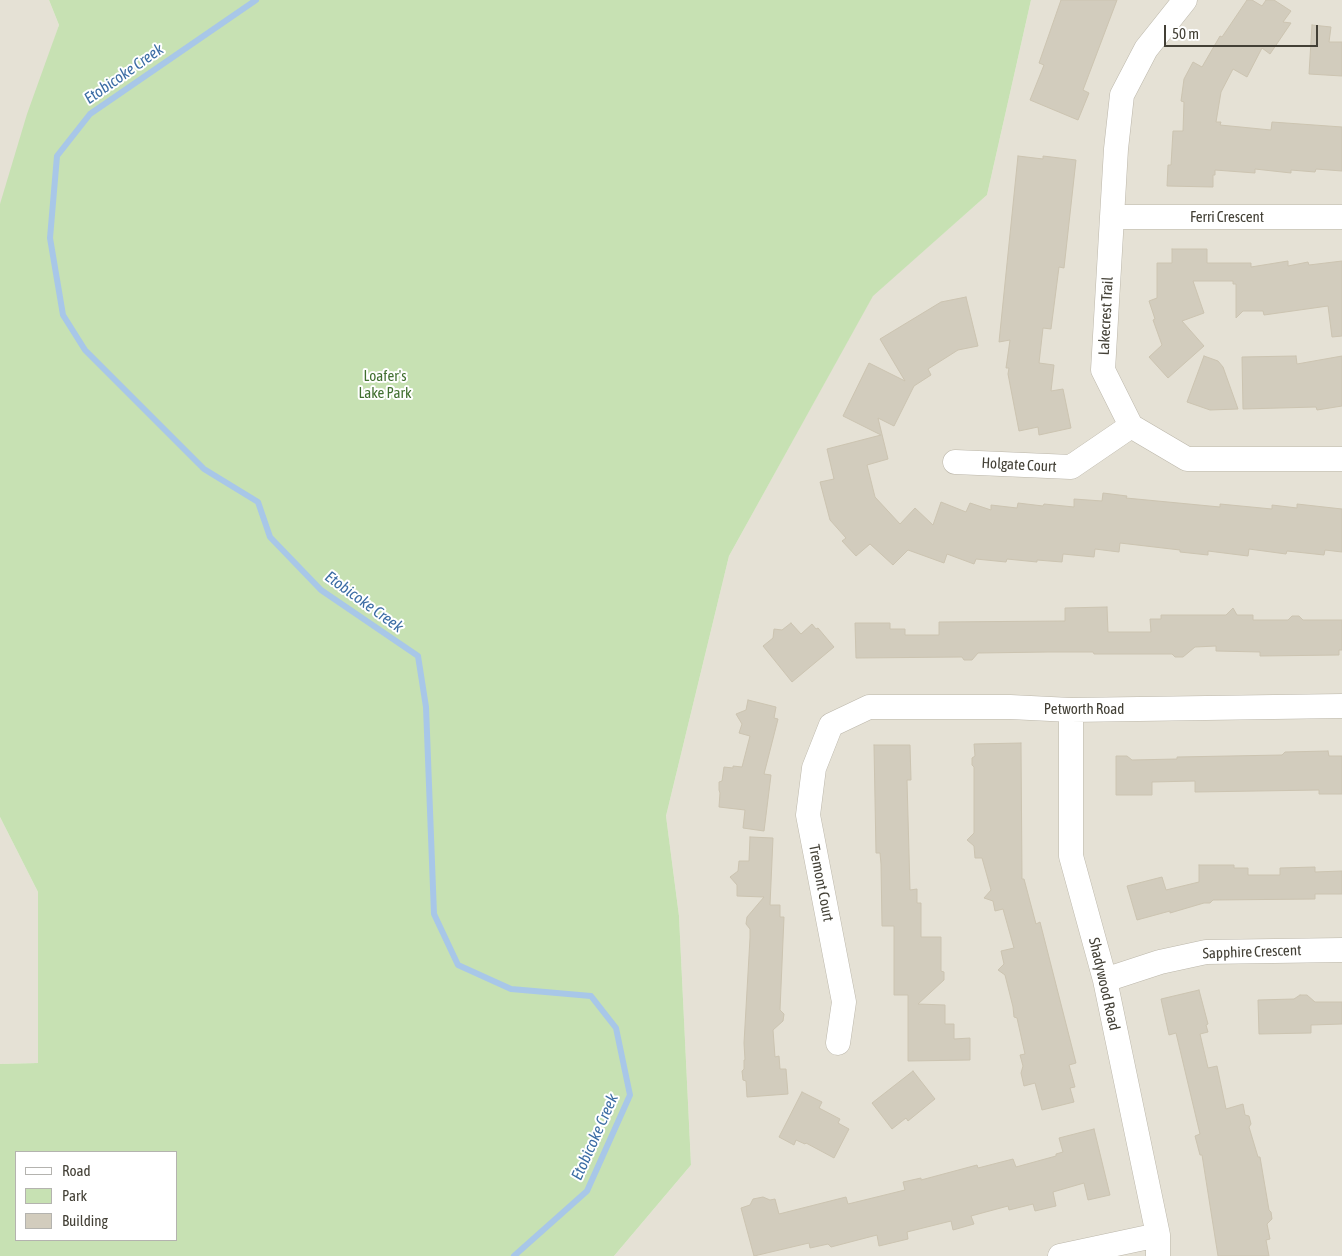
<!DOCTYPE html>
<style>
body{margin:0}
#map{position:relative;width:1342px;height:1256px;overflow:hidden;background:#f1efe6;font-family:"Asap Condensed",sans-serif}
canvas{display:block}
.legend{position:absolute;left:15px;top:1151px;width:162px;height:90px;box-sizing:border-box;background:#fff;border:1px solid #b4b3af;margin:0;padding:6px 9px;list-style:none;font-size:15px;color:#434036}
.legend li{display:flex;align-items:center;gap:10px;height:25px}
.legend b{width:25px;border:1px solid #b4b3af}
.scale{position:absolute;left:1164px;top:25px;width:154px;height:22px;box-sizing:border-box;border:2px solid #434036;border-top:0;padding-left:6px;font-size:15px;line-height:18px;white-space:nowrap;color:#434036;-webkit-text-stroke:4px #fff;paint-order:stroke}
</style>
<div id="map">
<canvas width="1342" height="1256"></canvas>
<ul class="legend">
<li><b style="height:6px;background:#fff"></b>Road</li>
<li><b style="height:14px;background:#c7e1b3"></b>Park</li>
<li><b style="height:14px;background:#d2ccbd"></b>Building</li>
</ul>
<div class="scale">50 m</div>
</div>
<script>
const g = document.querySelector('canvas').getContext('2d');
g.lineJoin = 'round';
function fillPath(path, color) { g.fillStyle = color; g.fill(path, 'evenodd'); }
const toPath = rows => new Path2D(rows.map(r => 'M' + r).join(''));
function stroke(path, color, width, dash) { g.strokeStyle = color; g.lineWidth = width; g.lineCap = dash ? 'butt' : 'round'; g.setLineDash(dash || []); g.stroke(path); }
function write(font, color, halo, rows, align = 'center') {
  g.font = font + ' "Asap Condensed",sans-serif'; g.lineWidth = 4; g.setLineDash([]); g.textBaseline = 'middle'; g.strokeStyle = halo; g.fillStyle = color; for (const [text, x, y, turn = 0] of rows) {
    g.save(); g.translate(x, y); g.rotate((+turn || 0) * Math.PI / 180); g.textAlign = isNaN(turn) ? turn : align; if (halo) g.strokeText(text, 0, 0); g.fillText(text, 0, 0); g.restore();
  }
}
const residential = toPath([
 [0,0,49,0,59,25,0,206],
 [1031,0,1342,0,1342,1256,614,1256,691,1165,679,916,666,816,729,556,873,295,987,195],
 [0,817,38,892,38,1063,0,1064]
]);
const green = toPath([
 [49,0,1031,0,987,195,873,296,729,556,666,816,679,916,691,1165,614,1256,0,1256,0,1064,38,1063,38,892,0,817,0,204,27,114,59,25],
 [16,1152,176,1152,176,1240,16,1240]
]);
const stream = toPath([
 [256,0,90,114,57,156,50,238,63,315,85,350,204,469,258,502,270,537,321,590,418,656,426,707,434,914,458,965,511,989,591,996,616,1028,630,1095,587,1191,514,1256]
]);
const building = toPath([
 [1061,0,1117,0,1083,90,1089,93,1078,120,1030,100,1044,65,1039,63,1061,0],
 [1247,0,1252,0,1262,6,1266,0,1274,0,1291,11,1283,22,1291,23,1270,54,1262,48,1247,77,1233,69,1221,92,1216,122,1221,122,1220,125,1271,130,1272,122,1342,127,1342,171,1316,169,1315,172,1291,170,1291,173,1255,169,1255,173,1215,170,1215,175,1213,175,1213,187,1167,186,1168,165,1171,165,1173,131,1183,131,1184,102,1181,101,1184,79,1193,62,1202,67,1220,36,1222,37,1247,0],
 [1312,25,1331,27,1329,42,1342,42,1342,76,1309,74,1312,25],
 [1018,156,1043,159,1043,156,1076,160,1064,268,1059,267,1051,329,1043,328,1039,363,1054,365,1051,391,1063,389,1071,428,1039,435,1038,427,1019,431,1008,374,1009,368,1006,368,1010,340,999,342,1018,156],
 [1172,249,1207,249,1207,263,1251,263,1251,267,1288,261,1288,266,1308,262,1309,265,1342,261,1342,336,1332,337,1328,306,1264,315,1263,311,1243,311,1236,318,1236,284,1233,284,1233,281,1193,281,1204,313,1182,321,1204,346,1168,378,1149,357,1162,345,1153,320,1155,319,1149,301,1157,298,1157,263,1172,263,1172,249],
 [966,297,978,346,958,350,928,369,931,375,914,386,894,426,878,418,888,459,867,465,875,497,900,524,915,508,933,525,941,502,966,512,970,503,991,510,991,505,1017,508,1018,503,1043,506,1044,504,1074,507,1074,499,1102,501,1103,493,1127,496,1126,498,1220,507,1220,504,1272,509,1272,505,1297,508,1297,504,1342,509,1342,552,1325,550,1324,555,1287,551,1286,554,1249,549,1248,556,1208,551,1208,555,1180,552,1180,550,1120,543,1119,552,1095,549,1094,557,1063,554,1062,562,1037,560,1037,562,1007,559,1006,562,976,559,974,564,947,554,944,563,908,550,893,565,870,544,856,556,842,541,846,538,830,520,820,482,834,479,827,449,881,435,843,416,869,363,905,381,880,339,941,302,966,297],
 [1204,356,1218,361,1223,367,1238,409,1210,410,1187,402,1204,356],
 [1296,356,1297,364,1342,356,1342,406,1317,410,1316,407,1243,409,1242,357,1296,356],
 [1107,607,1108,632,1151,632,1150,619,1161,619,1161,615,1226,615,1233,608,1237,615,1253,615,1253,620,1288,620,1292,616,1299,616,1303,620,1342,620,1342,650,1339,650,1339,655,1260,656,1260,652,1216,651,1216,646,1195,647,1183,657,1175,657,1172,654,1094,654,1093,652,1048,652,978,653,972,660,964,660,962,657,856,658,855,623,890,623,890,629,905,629,905,635,939,635,939,622,1065,621,1065,608,1107,607],
 [791,623,801,634,812,624,816,629,818,628,834,647,792,682,763,646,773,638,774,629,782,630,791,623],
 [748,700,776,707,774,718,778,719,764,774,771,775,764,831,743,828,745,810,719,807,720,793,719,790,719,782,722,781,724,767,733,768,733,766,742,767,750,736,739,733,742,724,736,714,746,710,748,700],
 [1021,743,1022,879,1024,879,1036,924,1040,922,1076,1063,1069,1065,1075,1087,1070,1088,1074,1102,1042,1110,1035,1083,1024,1086,1021,1073,1023,1066,1020,1055,1025,1054,1017,1018,1014,1017,1013,1007,1005,975,998,970,1004,964,1001,951,1014,948,1003,909,995,911,993,901,984,898,991,890,982,858,975,858,974,846,967,840,974,833,974,767,972,765,972,758,975,756,974,744,1021,743],
 [874,745,910,745,911,780,907,780,910,890,917,889,917,903,921,903,921,937,941,937,941,971,944,972,944,980,918,1004,945,1005,945,1024,954,1024,954,1039,970,1038,970,1060,908,1061,908,995,894,995,894,926,882,926,881,864,880,853,876,853,874,745],
 [1328,751,1329,756,1342,756,1342,794,1319,794,1319,790,1195,792,1195,781,1152,782,1152,795,1116,795,1116,756,1127,756,1132,760,1177,759,1177,757,1282,755,1285,752,1328,751],
 [750,837,773,838,770,905,780,905,780,917,784,917,780,1010,784,1014,783,1021,773,1030,775,1057,779,1056,780,1069,786,1069,788,1094,747,1097,746,1081,743,1080,742,1071,744,1069,744,1060,745,1060,744,1043,750,938,750,929,746,924,747,917,764,897,737,896,737,885,730,877,738,871,739,861,749,861,750,837],
 [1199,865,1234,865,1234,868,1248,868,1248,875,1280,875,1280,868,1315,867,1315,872,1342,871,1342,894,1315,894,1315,899,1213,900,1210,903,1204,903,1170,913,1170,911,1137,920,1127,886,1162,877,1166,890,1199,882,1199,865],
 [1199,990,1208,1024,1206,1025,1208,1032,1200,1034,1208,1068,1217,1066,1226,1109,1243,1104,1245,1115,1249,1116,1251,1124,1249,1127,1258,1157,1260,1157,1269,1210,1271,1212,1272,1219,1267,1224,1270,1239,1266,1240,1269,1256,1218,1256,1202,1155,1200,1155,1195,1136,1200,1134,1176,1033,1169,1035,1161,999,1199,990],
 [1300,995,1307,995,1315,1002,1342,1002,1342,1024,1311,1025,1311,1033,1259,1034,1258,1000,1294,999,1300,995],
 [913,1071,935,1099,908,1121,906,1118,892,1129,872,1103,913,1071],
 [802,1092,822,1102,819,1108,840,1119,838,1123,849,1129,834,1158,806,1143,805,1144,796,1140,794,1145,779,1137,802,1092],
 [1094,1129,1110,1195,1088,1200,1084,1183,1053,1192,1056,1206,1035,1211,1033,1204,1009,1210,1008,1206,971,1216,974,1224,953,1230,951,1221,907,1232,908,1239,879,1246,877,1235,831,1247,828,1244,810,1248,809,1243,754,1256,741,1208,750,1205,753,1199,763,1197,770,1200,775,1199,779,1214,846,1197,848,1204,905,1190,903,1182,921,1178,921,1180,977,1165,978,1168,1013,1159,1016,1167,1056,1156,1056,1154,1063,1152,1059,1138,1094,1129]
]);
const street = toPath([
 [1185,0,1146,49,1122,95,1116,149,1103,370,1131,426,1187,459,1342,459],
 [1112,217,1342,217],
 [955,462,1071,467,1131,426],
 [1071,710,1071,856,1105,980,1158,1235,1158,1256],
 [1105,980,1160,962,1206,952,1342,950],
 [838,1043,844,1002,808,815,814,768,831,725,869,707,1010,707,1071,710,1342,706],
 [1060,1256,1158,1235]
]);
const streetNames = [
 ["Ferri Crescent",1227,217],
 ["Lakecrest Trail",1106,316,-87],
 ["Holgate Court",1019,465,3],
 ["Petworth Road",1084,709],
 ["Tremont Court",821,883,79],
 ["Sapphire Crescent",1252,952,-2],
 ["Shadywood Road",1104,984,77]
];
const parkNames = [
 ["Loafer's",385,376],
 ["Lake Park",385,393]
];
const waterNames = [
 ["Etobicoke Creek",124,74,-35],
 ["Etobicoke Creek",364,602,36],
 ["Etobicoke Creek",595,1137,-66]
];
fillPath(residential, '#e5e1d5');
fillPath(green, '#c7e1b3');
stroke(stream, '#a8c7e8', 6);
fillPath(building, '#d2ccbd');
stroke(building, '#ccc4b1', 1);
stroke(street, '#bcb7aa', 25);
stroke(street, '#fff', 24);
write('15px', '#434036', '#fff', streetNames);
write('15px', '#416f30', '#fff', parkNames);
write('italic 16px', '#3b6ca4', '#fff', waterNames);
</script>
